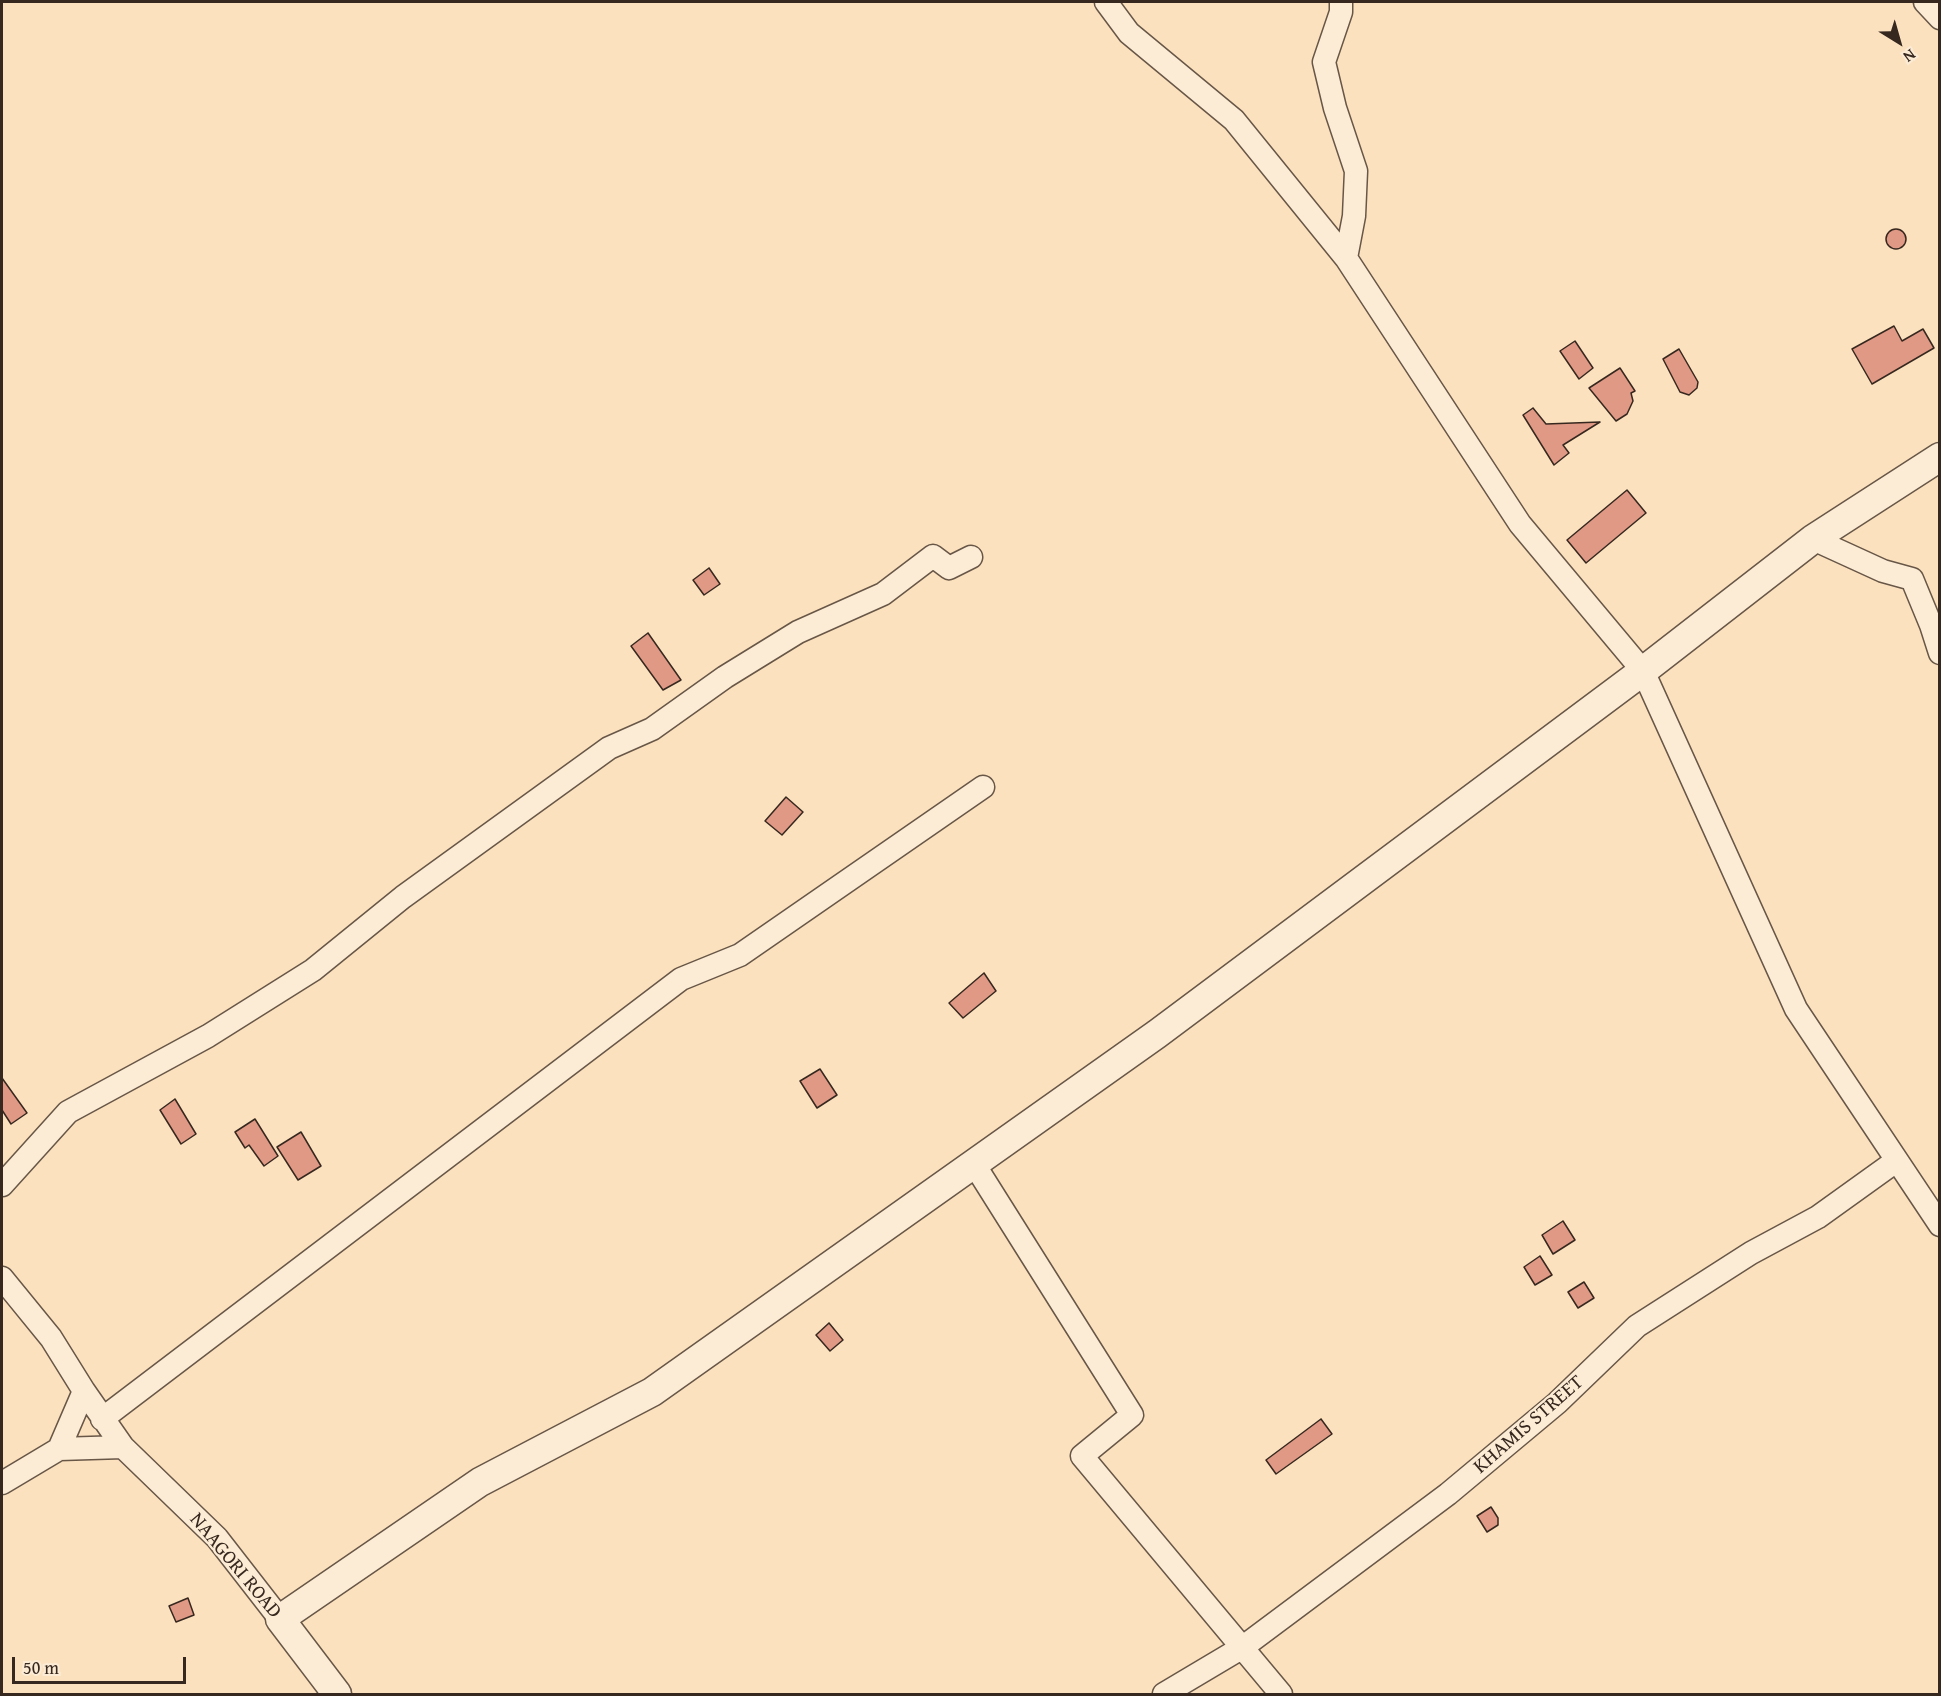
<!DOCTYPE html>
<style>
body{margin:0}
#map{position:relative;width:1941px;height:1696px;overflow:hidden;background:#fbe1be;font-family:"Gentium Book Plus",serif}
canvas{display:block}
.frame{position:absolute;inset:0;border:3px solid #37281f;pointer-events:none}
.north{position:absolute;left:1869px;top:12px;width:60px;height:60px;-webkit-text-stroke:4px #fcecd5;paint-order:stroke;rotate:143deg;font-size:16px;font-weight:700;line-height:24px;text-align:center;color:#37281f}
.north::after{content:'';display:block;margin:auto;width:21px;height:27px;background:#37281f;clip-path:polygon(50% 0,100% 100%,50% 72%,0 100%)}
.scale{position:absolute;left:12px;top:1657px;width:174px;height:27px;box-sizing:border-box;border:3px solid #37281f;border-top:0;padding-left:8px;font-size:18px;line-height:21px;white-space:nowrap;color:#37281f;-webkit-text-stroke:4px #fcecd5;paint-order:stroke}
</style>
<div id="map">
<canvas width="1941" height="1696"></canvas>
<div class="frame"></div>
<div class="north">N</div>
<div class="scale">50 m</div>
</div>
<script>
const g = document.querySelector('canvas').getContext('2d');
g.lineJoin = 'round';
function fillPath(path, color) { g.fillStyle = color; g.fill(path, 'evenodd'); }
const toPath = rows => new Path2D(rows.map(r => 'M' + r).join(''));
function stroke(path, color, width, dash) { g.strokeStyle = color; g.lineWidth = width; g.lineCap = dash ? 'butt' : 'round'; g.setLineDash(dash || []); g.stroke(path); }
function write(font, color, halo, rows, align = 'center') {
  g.font = font + ' "Gentium Book Plus",serif'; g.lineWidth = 4.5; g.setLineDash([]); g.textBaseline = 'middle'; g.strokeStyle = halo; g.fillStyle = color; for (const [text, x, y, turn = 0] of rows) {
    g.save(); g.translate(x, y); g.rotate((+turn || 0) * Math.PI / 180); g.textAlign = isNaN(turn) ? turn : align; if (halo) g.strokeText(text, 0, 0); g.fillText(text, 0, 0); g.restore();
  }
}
const building = toPath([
 '1886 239a10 10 0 1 1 20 0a10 10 0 1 1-20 0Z',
 [1894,326,1902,341,1923,329,1934,348,1872,384,1852,349,1894,326],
 [1575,341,1593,368,1579,379,1560,351,1575,341],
 [1679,349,1698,382,1697,388,1689,395,1680,392,1663,359,1679,349],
 [1620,368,1635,391,1631,393,1633,401,1627,414,1616,421,1589,388,1620,368],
 [1533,408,1546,424,1600,422,1563,445,1569,453,1554,465,1523,415,1533,408],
 [1627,490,1646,513,1586,563,1567,540,1627,490],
 [709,568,720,584,704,595,693,580,709,568],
 [648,633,681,680,663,690,631,646,648,633],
 [786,797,803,812,782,835,765,821,786,797],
 [984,973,996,991,963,1018,949,1003,984,973],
 [820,1069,837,1095,817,1108,800,1081,820,1069],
 [2,1078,27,1113,11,1124,2,1110,2,1078],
 [175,1099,196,1134,181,1144,160,1110,175,1099],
 [255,1119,278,1156,264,1166,249,1145,245,1148,235,1132,255,1119],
 [301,1132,321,1166,298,1180,277,1147,301,1132],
 [1563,1221,1575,1240,1553,1254,1542,1235,1563,1221],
 [1540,1256,1552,1275,1535,1285,1524,1267,1540,1256],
 [1584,1282,1594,1298,1578,1308,1568,1292,1584,1282],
 [829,1323,843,1340,830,1351,816,1335,829,1323],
 [1321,1419,1332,1434,1276,1474,1266,1460,1321,1419],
 [1491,1507,1498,1518,1498,1525,1487,1532,1477,1516,1491,1507],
 [188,1598,194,1615,176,1622,169,1606,188,1598]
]);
const minor = toPath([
 [1106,2,1129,33,1234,120,1346,258,1520,524,1643,671,1796,1009,1940,1225],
 [1341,2,1341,12,1324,62,1335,108,1356,171,1354,216,1346,258],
 [1925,2,1940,18],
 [1813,539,1883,571,1912,579,1931,625,1940,653],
 [974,1164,1132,1415,1082,1456,1281,1694],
 [2,1185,68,1112,208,1036,313,970,403,897,609,748,652,729,725,677,798,632,883,594,933,556,949,568,971,557],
 [2,1278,51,1338,84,1391,123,1447,217,1538,280,1619],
 [102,1419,681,979,740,955,983,787],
 [59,1449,84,1391],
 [2,1483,59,1449,123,1447],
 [1164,1694,1243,1647,1448,1494,1557,1403,1637,1326,1751,1253,1818,1217,1896,1161]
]);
const tertiary = toPath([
 [337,1694,280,1619,480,1482,652,1392,1157,1034,1643,671,1813,539,1940,457]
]);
const streetNames = [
 ["KHAMIS STREET",1529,1425,-41],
 ["NAAGORI ROAD",235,1566,50]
];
fillPath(building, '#e09985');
stroke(building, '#37281f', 1.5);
stroke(minor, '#685647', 25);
stroke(tertiary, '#685647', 31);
stroke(minor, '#fcecd5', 22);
stroke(tertiary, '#fcecd5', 28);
write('20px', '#37281f', '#fcecd5', streetNames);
</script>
